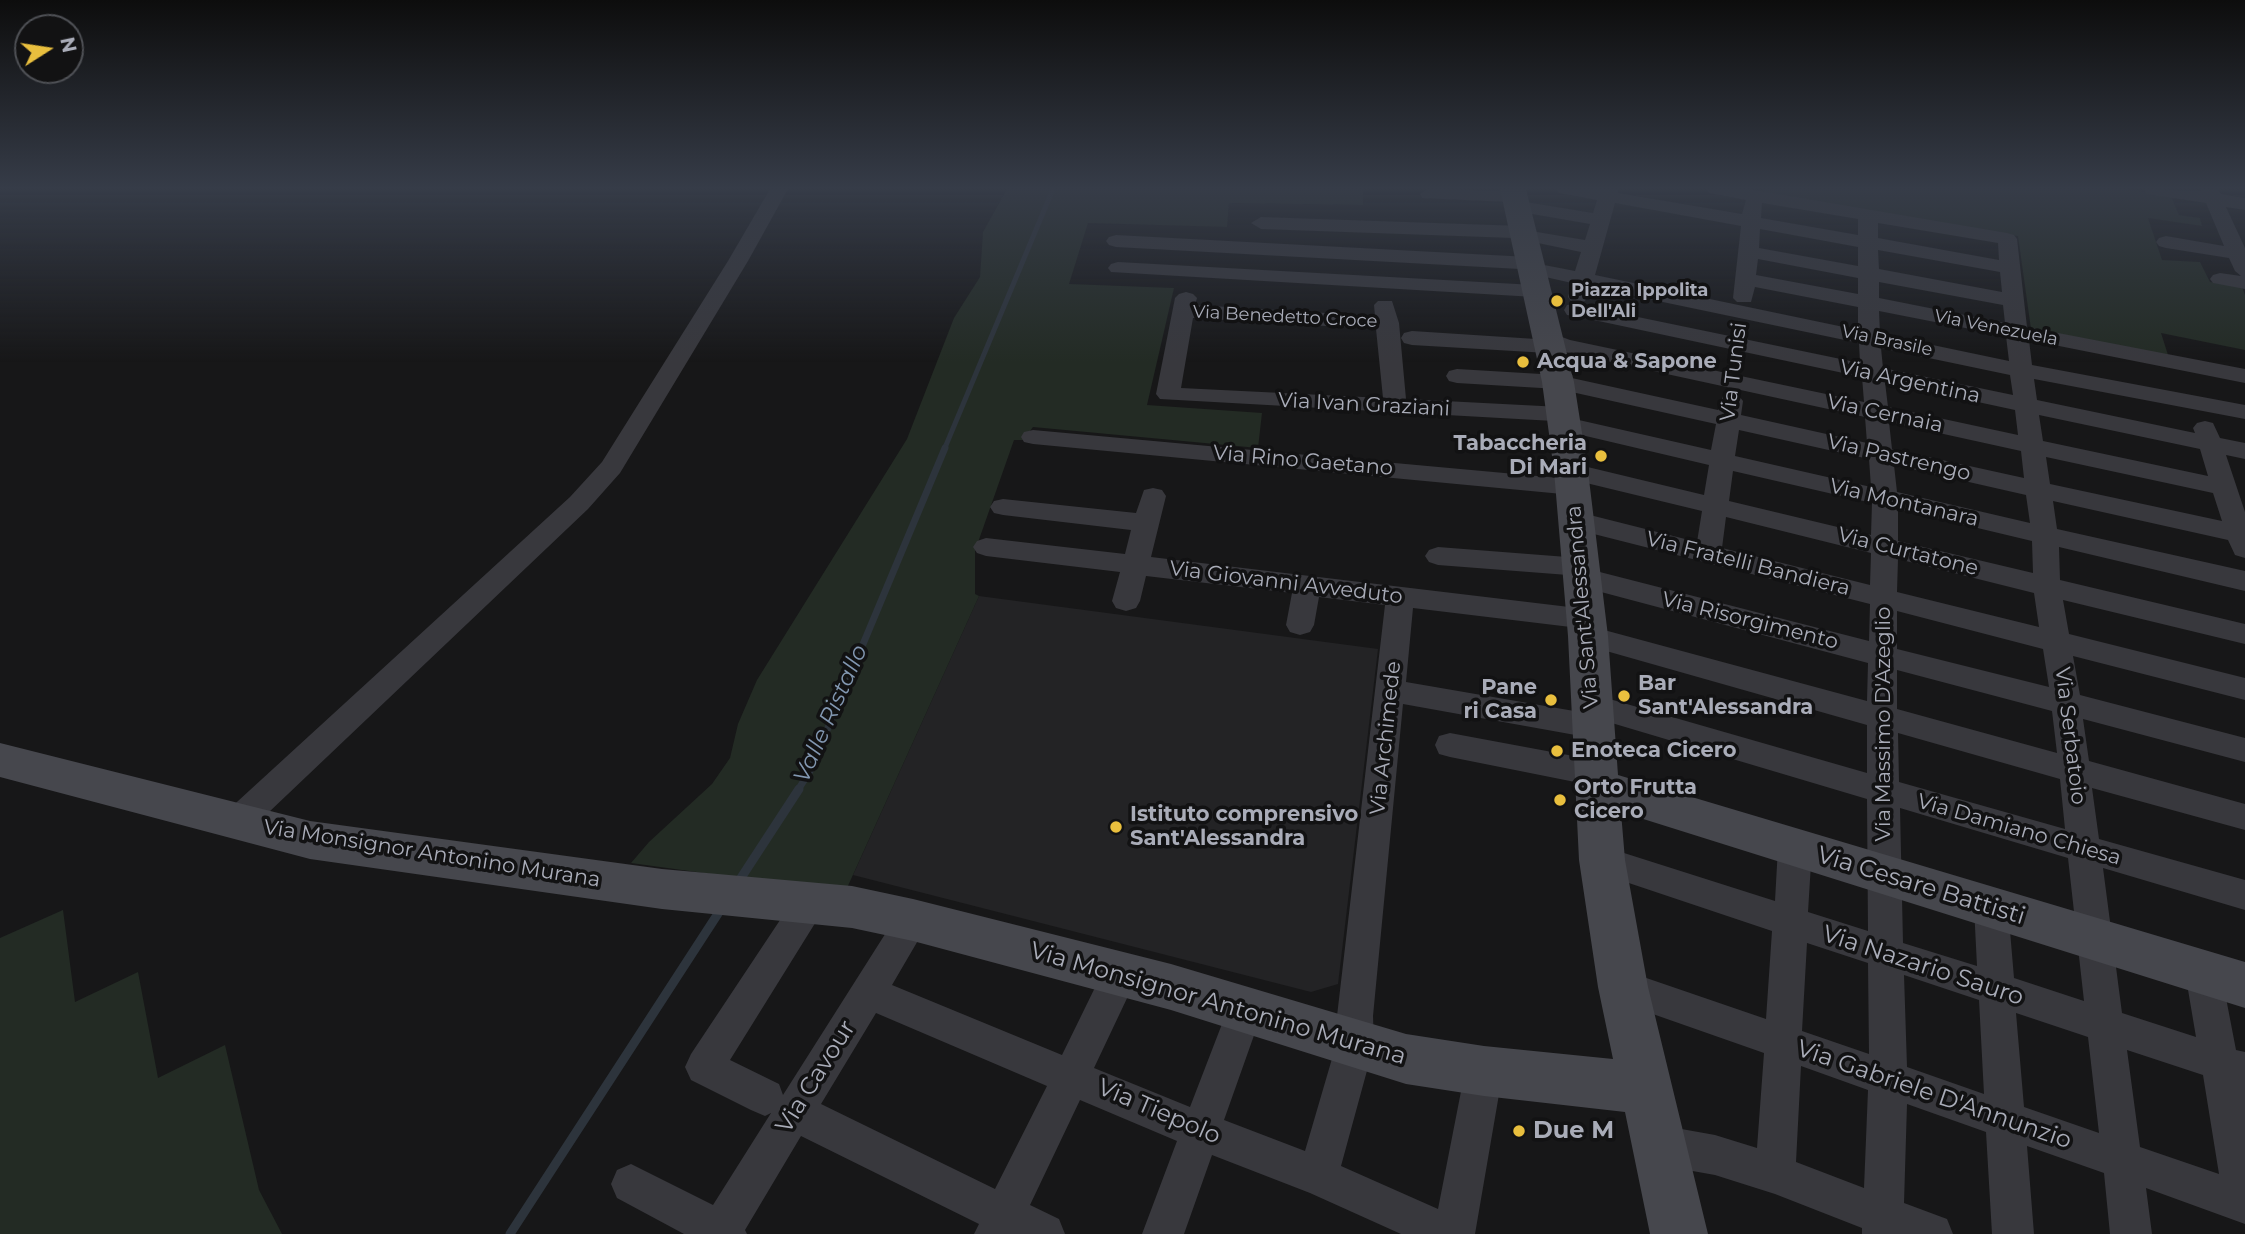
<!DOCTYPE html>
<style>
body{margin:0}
#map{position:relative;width:2245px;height:1234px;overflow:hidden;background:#171718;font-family:Montserrat,sans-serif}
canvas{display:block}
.north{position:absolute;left:14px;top:14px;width:70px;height:70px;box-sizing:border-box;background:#121213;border:2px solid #4e5055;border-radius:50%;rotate:78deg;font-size:19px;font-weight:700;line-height:28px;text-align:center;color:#a9acb8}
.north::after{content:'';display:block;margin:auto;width:24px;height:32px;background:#e9bf3e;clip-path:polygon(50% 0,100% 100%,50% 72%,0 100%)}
</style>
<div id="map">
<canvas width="2245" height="1234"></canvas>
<div class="north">N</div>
</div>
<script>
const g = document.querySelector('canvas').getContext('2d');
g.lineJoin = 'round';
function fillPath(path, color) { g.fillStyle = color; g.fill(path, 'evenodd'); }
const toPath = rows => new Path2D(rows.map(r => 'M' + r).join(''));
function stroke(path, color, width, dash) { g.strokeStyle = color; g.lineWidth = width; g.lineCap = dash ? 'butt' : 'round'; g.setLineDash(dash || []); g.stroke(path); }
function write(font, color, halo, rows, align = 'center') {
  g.font = font + ' Montserrat,sans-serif'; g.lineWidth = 7; g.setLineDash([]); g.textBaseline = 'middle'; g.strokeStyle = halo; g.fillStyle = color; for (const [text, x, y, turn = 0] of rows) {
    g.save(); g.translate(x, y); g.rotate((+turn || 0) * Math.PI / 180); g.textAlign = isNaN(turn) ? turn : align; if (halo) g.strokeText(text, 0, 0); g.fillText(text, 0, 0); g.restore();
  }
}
const built = toPath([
 [979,596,1378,649,1338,984,1311,992,853,875]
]);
const green = toPath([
 [1007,189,1363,189,1363,205,1229,203,1227,227,1088,223,1069,284,1174,288,1147,405,1262,413,1258,448,1033,427,1023,440,1014,440,975,551,975,594,979,596,847,888,798,886,631,863,649,842,712,784,730,758,738,724,757,680,907,439,954,318,980,277,983,232],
 [1765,189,2126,189,2171,196,2179,215,2200,218,2202,226,2148,218,2162,260,2200,262,2210,282,2242,287,2245,295,2245,350,2161,333,2168,355,2031,329,2018,236,2001,235,1764,192],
 [63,910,75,1002,138,972,158,1078,225,1045,259,1190,282,1234,0,1234,0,938]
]);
const streamFar2 = toPath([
 [944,450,1053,189]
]);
const streamFar1 = toPath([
 [798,790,810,771,945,448]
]);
const stream = toPath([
 [737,884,799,789],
 [510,1234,721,909]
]);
const street = toPath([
 [770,189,788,189,748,261,620,473,588,509,248,832,237,836,226,832,221,822,226,812,570,497,602,462,728,261,770,189],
 [1427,189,1514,191,1523,197,1520,201,1593,213,1597,200,1559,193,1557,189,1619,189,1618,193,1742,214,1746,200,1709,193,1707,189,1748,189,2007,233,2014,235,2017,239,2027,327,2245,369,2245,383,2029,340,2032,365,2245,405,2245,419,2034,379,2037,400,2195,433,2193,428,2197,423,2205,421,2213,423,2220,438,2245,443,2245,459,2226,455,2245,512,2245,558,2235,555,2228,540,2053,501,2057,529,2245,571,2245,591,2059,547,2060,580,2245,624,2245,644,2063,600,2069,634,2245,678,2245,700,2073,656,2080,695,2245,738,2245,762,2083,719,2089,761,2245,804,2245,830,2092,788,2099,839,2245,880,2245,910,2103,868,2122,1013,2196,1037,2185,972,2190,960,2203,956,2216,960,2221,972,2236,1050,2245,1052,2245,1224,2146,1188,2152,1234,2110,1234,2104,1173,2027,1146,2034,1234,1992,1234,1986,1132,1907,1104,1904,1203,1947,1219,1953,1234,1862,1234,1862,1228,1775,1194,1715,1175,1659,1165,1645,1159,1639,1145,1645,1131,1659,1125,1715,1135,1757,1148,1764,1053,1610,999,1605,987,1610,975,1623,970,1766,1019,1772,931,1590,870,1585,860,1590,850,1602,846,1775,901,1778,847,1783,837,1795,833,1807,837,1812,847,1808,912,1868,931,1867,799,1605,721,1607,726,1603,734,1592,738,1403,704,1373,1016,1374,1045,1341,1166,1438,1209,1465,1071,1471,1058,1484,1052,1497,1058,1503,1071,1475,1234,1401,1234,1310,1193,1212,1155,1184,1234,1142,1234,1177,1141,1080,1100,1030,1205,1059,1219,1065,1234,974,1234,979,1224,801,1136,745,1230,747,1234,684,1234,617,1198,611,1184,617,1170,631,1164,713,1205,771,1113,765,1116,751,1110,691,1080,685,1067,691,1054,798,893,810,889,822,893,827,904,730,1060,779,1084,783,1095,901,909,913,905,925,909,930,920,892,985,1062,1055,1107,963,1120,958,1133,963,1138,975,1094,1068,1190,1107,1232,998,1245,993,1258,998,1263,1010,1224,1120,1305,1151,1336,1045,1337,1016,1385,605,1319,597,1314,625,1310,632,1300,635,1290,632,1286,625,1292,593,1146,576,1140,601,1136,608,1126,611,1116,608,1112,601,1120,572,986,556,977,553,973,547,977,541,986,538,1125,554,1131,530,1003,515,994,513,990,507,994,501,1003,499,1136,513,1144,490,1153,488,1162,490,1166,496,1151,557,1586,609,1596,612,1600,619,1593,627,1867,701,1868,663,1571,584,1568,575,1438,565,1429,562,1425,556,1429,550,1438,547,1580,558,1590,560,1593,567,1592,570,1869,641,1870,604,1578,530,1569,527,1565,521,1569,515,1578,512,1697,542,1702,511,1582,482,1586,487,1582,493,1573,495,1033,444,1024,442,1021,437,1024,432,1033,430,1570,479,1562,477,1559,471,1562,465,1571,463,1704,495,1709,465,1556,429,1552,424,1554,421,1160,399,1156,394,1175,298,1179,294,1186,292,1193,294,1197,298,1195,305,1375,316,1374,305,1378,301,1392,301,1399,323,1406,399,1561,407,1569,409,1573,414,1570,418,1711,450,1716,424,1558,389,1457,383,1449,381,1446,376,1449,371,1457,369,1558,375,1718,410,1723,396,1731,394,1739,396,1743,401,1741,415,1867,443,1865,417,1556,350,1548,353,1412,345,1404,343,1401,338,1404,333,1412,331,1536,339,1538,333,1546,331,1570,340,1864,402,1862,377,1575,316,1567,315,1564,310,1567,305,1575,304,1860,363,1859,343,1591,287,1585,301,1578,303,1571,301,1568,297,1572,283,1523,272,1520,269,1116,247,1109,245,1106,241,1109,237,1116,235,1529,257,1536,259,1539,264,1575,271,1581,252,1514,238,1261,229,1251,223,1261,217,1522,226,1531,231,1585,240,1590,224,1509,210,1507,206,1509,202,1422,198,1420,194,1427,189],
 [1615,203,1741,226,1733,298,1737,302,1751,302,1755,287,1858,307,1858,330,1595,275,1615,203],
 [1762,203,1858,219,1858,235,1761,218,1762,203],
 [1878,223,1998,243,1999,260,1878,238,1878,223],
 [1760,229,1858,247,1858,266,1759,248,1760,229],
 [1878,250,2000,272,2002,292,1879,269,1878,250],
 [1758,259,1858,278,1858,294,1756,275,1758,259],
 [1879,282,2003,305,2005,323,1879,298,1879,282],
 [1879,311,2006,336,2009,361,1880,334,1879,311],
 [1193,318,1376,329,1383,398,1181,388,1193,318],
 [1881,348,2010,375,2013,395,1883,368,1881,348],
 [1885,382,2015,410,2018,435,1888,407,1885,382],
 [2039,415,2200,449,2208,476,2043,441,2039,415],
 [1889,422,2021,451,2024,478,1892,449,1889,422],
 [1739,430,1869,459,1871,487,1735,456,1739,430],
 [2046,457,2213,493,2222,521,2050,484,2046,457],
 [1894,465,2026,495,2030,523,1897,492,1894,465],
 [1733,471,1872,503,1871,535,1729,501,1733,471],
 [1898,509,2032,541,2033,573,1898,541,1898,509],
 [1726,517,1871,553,1870,585,1722,548,1726,517],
 [1898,559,2034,593,2039,627,1897,592,1898,559],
 [1413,608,1579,628,1574,636,1578,643,1867,725,1867,773,1592,694,1581,698,1577,706,1580,712,1406,682,1413,608],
 [1897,611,2043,649,2049,687,1897,649,1897,611],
 [1897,670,2052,711,2057,753,1897,709,1897,670],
 [1898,733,2060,779,2065,829,1899,782,1898,733],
 [1900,808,2068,858,2084,1001,2014,978,2008,907,2003,896,1991,892,1979,896,1974,907,1977,966,1903,943,1900,808],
 [1807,943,1868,963,1869,1054,1802,1031,1807,943],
 [1904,975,1979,1000,1984,1094,1907,1067,1904,975],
 [876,1013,1047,1086,995,1189,821,1104,876,1013],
 [2016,1013,2088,1037,2099,1133,2024,1107,2016,1013],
 [2127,1050,2203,1075,2219,1174,2140,1147,2127,1050],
 [1801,1066,1868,1090,1864,1188,1796,1162,1801,1066],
 [2144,189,2201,191,2200,189,2218,189,2221,194,2245,198,2245,210,2226,207,2245,248,2245,289,2213,283,2210,279,2213,275,2220,273,2241,276,2235,271,2229,258,2166,248,2159,246,2156,242,2159,238,2166,236,2224,246,2206,203,2153,195,2146,193,2144,189],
 [1118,262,1535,285,1542,287,1545,291,1542,295,1535,297,1111,272,1108,268,1111,264,1118,262],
 [1450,733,1595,760,1606,764,1611,773,1606,782,1595,786,1450,757,1439,754,1435,745,1439,736,1450,733]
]);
const secondary = toPath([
 [1500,189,1526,189,1574,382,1588,471,1608,636,1618,775,2245,962,2245,1008,1621,812,1625,860,1648,987,1708,1234,1650,1234,1625,1112,1484,1096,1406,1084,1171,1010,913,941,852,928,662,909,310,859,0,777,0,743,310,821,662,869,852,886,913,899,1171,964,1406,1034,1484,1046,1613,1059,1598,987,1579,860,1568,636,1554,471,1542,382,1500,189]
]);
const markers = [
 [1557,301,7,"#e9bf3e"],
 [1523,362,7,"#e9bf3e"],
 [1601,456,7,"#e9bf3e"],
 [1624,696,7,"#e9bf3e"],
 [1551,700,7,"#e9bf3e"],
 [1557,751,7,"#e9bf3e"],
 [1560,800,7,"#e9bf3e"],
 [1116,827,7,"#e9bf3e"],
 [1519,1131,7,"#e9bf3e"]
];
const farPoinames = [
 ["Piazza Ippolita",1571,291],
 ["Dell'Ali",1571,312]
];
const farStreetnames = [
 ["Via Benedetto Croce",1285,317,3],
 ["Via Venezuela",1996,328,11],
 ["Via Brasile",1887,341,12]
];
const poiNames = [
 ["Acqua & Sapone",1537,362],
 ["Tabaccheria",1587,444,"right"],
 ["Di Mari",1587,468,"right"],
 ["Bar",1638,684],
 ["Sant'Alessandra",1638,708],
 ["Pane",1537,688,"right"],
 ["ri Casa",1537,712,"right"],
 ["Enoteca Cicero",1571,751],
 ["Orto Frutta",1574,788],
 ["Cicero",1574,812],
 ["Istituto comprensivo",1130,815],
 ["Sant'Alessandra",1130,839]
];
const streetNames = [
 ["Via Tunisi",1734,372,-83],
 ["Via Argentina",1910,382,12],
 ["Via Ivan Graziani",1364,405,3],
 ["Via Cernaia",1885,414,12],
 ["Via Pastrengo",1899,458,13],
 ["Via Rino Gaetano",1303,461,5],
 ["Via Montanara",1904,503,13],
 ["Via Curtatone",1908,552,14],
 ["Via Fratelli Bandiera",1748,564,14],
 ["Via Giovanni Avveduto",1286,583,7],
 ["Via Sant'Alessandra",1583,607,-95],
 ["Via Risorgimento",1750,621,14],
 ["Via Massimo D'Azeglio",1884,724,-90],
 ["Via Serbatoio",2070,736,83],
 ["Via Archimede",1386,738,-84],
 ["Via Damiano Chiesa",2019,830,16],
 ["Via Monsignor Antonino Murana",432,854,9]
];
const waterNames = [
 ["Valle Ristallo",831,714,-66]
];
const nearStreetnames = [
 ["Via Cesare Battisti",1921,886,17],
 ["Via Nazario Sauro",1923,966,18],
 ["Via Monsignor Antonino Murana",1218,1004,16],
 ["Via Cavour",816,1077,-58],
 ["Via Gabriele D'Annunzio",1934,1095,19],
 ["Via Tiepolo",1159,1112,23]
];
const nearPoinames = [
 ["Due M",1533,1131]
];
fillPath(built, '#232325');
fillPath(green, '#232b24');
stroke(streamFar2, '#2d343c', 5);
stroke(streamFar1, '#2d343c', 7);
stroke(stream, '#2d343c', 9);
fillPath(street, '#38383d');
fillPath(secondary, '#46474d');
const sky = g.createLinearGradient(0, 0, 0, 362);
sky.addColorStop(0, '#0d0d0d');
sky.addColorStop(0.52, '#363c48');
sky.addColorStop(1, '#363c4800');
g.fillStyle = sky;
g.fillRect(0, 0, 2245, 362);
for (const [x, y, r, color] of markers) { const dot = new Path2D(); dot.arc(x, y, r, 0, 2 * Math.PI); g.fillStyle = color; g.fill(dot); stroke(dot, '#121213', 2.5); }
write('bold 18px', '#a9acb8', '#121213', farPoinames, 'left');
write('18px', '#a9acb8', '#121213', farStreetnames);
write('bold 21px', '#a9acb8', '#121213', poiNames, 'left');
write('21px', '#a9acb8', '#121213', streetNames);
write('italic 23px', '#8297b1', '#121213', waterNames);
write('24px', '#a9acb8', '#121213', nearStreetnames);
write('bold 24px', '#a9acb8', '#121213', nearPoinames, 'left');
</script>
